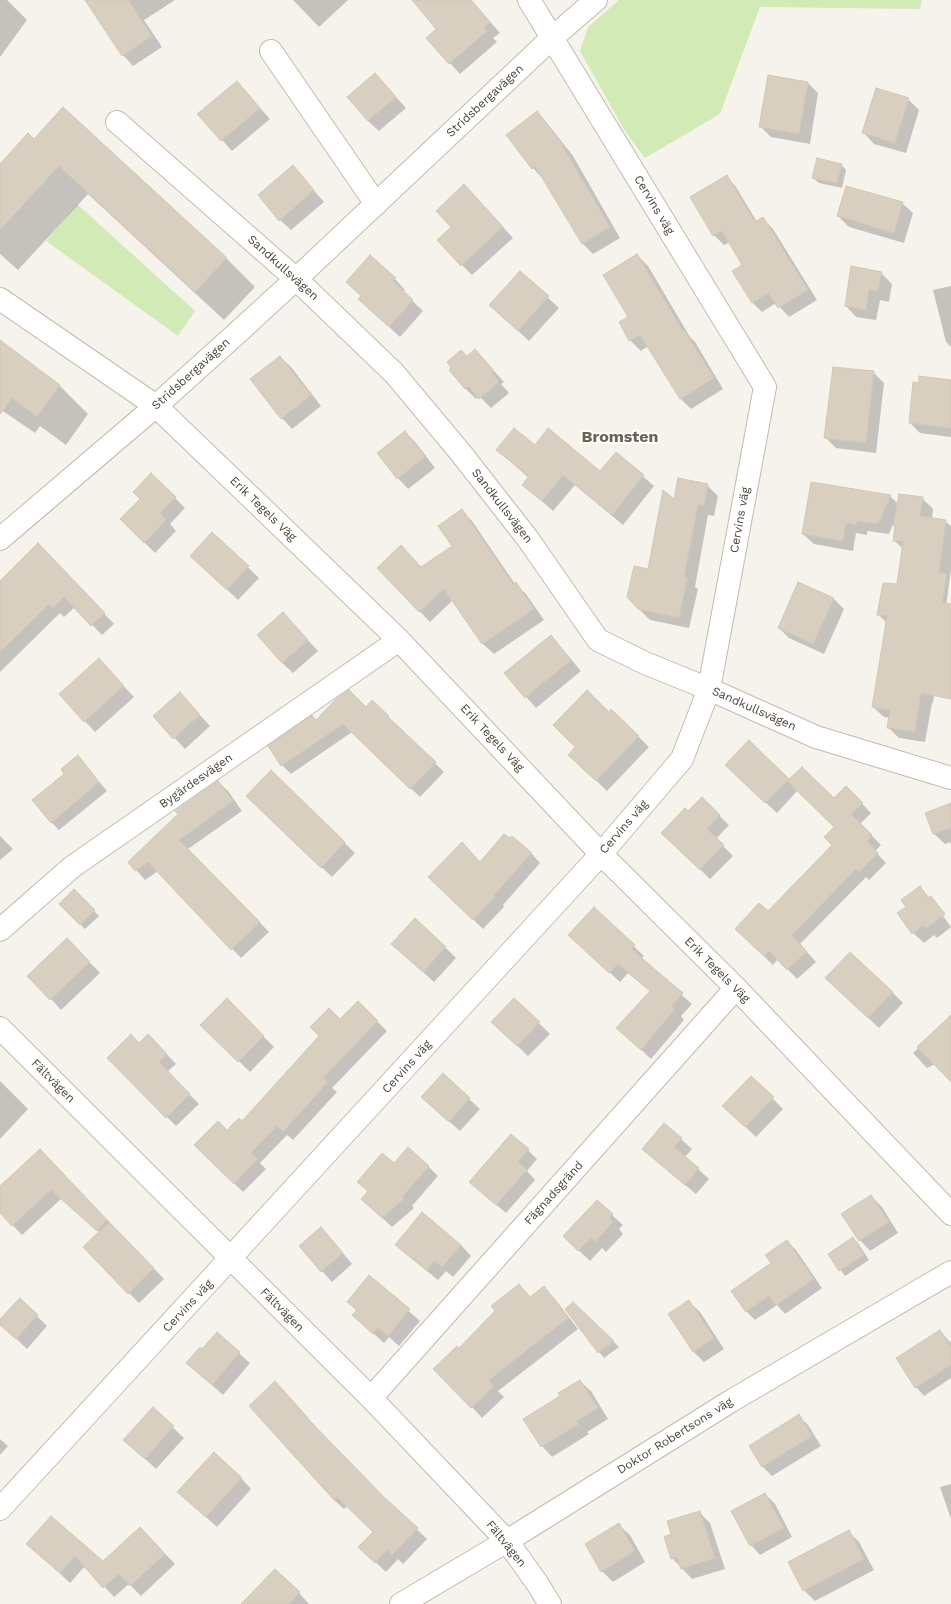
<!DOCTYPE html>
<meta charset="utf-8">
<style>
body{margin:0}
canvas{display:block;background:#f6f3ec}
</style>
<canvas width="951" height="1604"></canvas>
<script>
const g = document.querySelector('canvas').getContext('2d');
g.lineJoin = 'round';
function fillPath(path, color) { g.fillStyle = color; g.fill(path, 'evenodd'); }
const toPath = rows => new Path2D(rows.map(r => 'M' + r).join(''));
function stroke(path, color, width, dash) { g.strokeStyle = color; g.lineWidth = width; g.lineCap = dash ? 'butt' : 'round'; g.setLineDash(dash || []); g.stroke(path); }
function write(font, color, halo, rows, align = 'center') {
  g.font = font + ' "Work Sans",sans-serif'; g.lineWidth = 4; g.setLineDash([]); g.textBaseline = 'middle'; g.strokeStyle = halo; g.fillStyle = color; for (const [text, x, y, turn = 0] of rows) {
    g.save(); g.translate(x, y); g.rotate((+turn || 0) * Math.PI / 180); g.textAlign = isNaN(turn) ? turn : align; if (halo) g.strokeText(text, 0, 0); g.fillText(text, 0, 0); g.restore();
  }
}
const green = toPath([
 [619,0,922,0,920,9,760,7,720,114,645,158,625,131,580,51,588,27],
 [77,204,195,311,178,336,46,241]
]);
const shadow = toPath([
 [0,0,7,0,27,20,0,57],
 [97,0,175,0,144,20,162,47,133,66,123,55],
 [293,0,348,0,319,27],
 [413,0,471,0,500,33,493,38,497,42,460,74,427,38,438,29],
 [375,74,406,108,379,131,368,121],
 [237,82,270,119,232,151,199,114],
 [808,83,818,93,810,144,771,137,760,126],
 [908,99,919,110,906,153,874,144,864,133],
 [536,113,547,123,573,156,620,238,593,254,582,243,543,179,533,168],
 [34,141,226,258,255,287,224,320,88,194,18,270,0,254,0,165],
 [841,164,846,170,842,188,819,183,813,178],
 [293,167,324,202,291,230,280,220],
 [727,177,736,187,757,222,763,219,773,229,817,300,789,317,776,303,762,312,752,302,743,266,730,242,724,245,714,235,692,197],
 [475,196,513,238,472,275,462,265,452,227],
 [902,203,913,213,904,243,849,227,838,216],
 [637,255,648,266,690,337,695,342,723,389,691,409,680,398,648,346,641,351,630,340,629,317],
 [520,272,559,308,529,341,490,305],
 [881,273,892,284,889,302,880,300,876,320,856,317,846,306],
 [395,279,405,290,403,292,423,311,400,337,359,299,362,297,347,282],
 [951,286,951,347,946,342,933,290],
 [0,341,60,386,88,414,66,445,40,426,35,433,0,409],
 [475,350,504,382,501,384,509,393,491,408,479,396,476,399,465,388,467,357],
 [280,357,291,367,321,406,292,429,282,418,251,380],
 [873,372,884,383,876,453,836,448,826,438],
 [951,381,951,437,920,433,910,423],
 [405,432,416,443,435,468,408,489,398,478,378,453],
 [535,446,601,472,616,453,654,486,623,525,575,485,553,511,523,485,529,478,497,450],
 [151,474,185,508,170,524,176,531,155,553,121,519,141,499],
 [707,485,718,496,714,516,708,515,695,587,698,589,689,628,650,620,639,609,649,570],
 [890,496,898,504,922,498,933,509,932,519,945,521,951,526,951,569,933,703,932,703,925,742,899,738,888,727,890,718,884,717,873,707,887,623,878,614,897,585,903,549,894,540,896,527,893,524,889,534,867,531,867,535,856,533,853,551,814,544,803,534],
 [462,511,472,521,515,584,526,594,544,620,494,654,483,644,453,600,430,622,378,568,422,568,453,547],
 [212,533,259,578,238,600,202,566],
 [48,555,114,624,102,635,75,607,64,617,60,613,0,672,0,582],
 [833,598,844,609,824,654,789,638,779,628],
 [283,613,318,651,293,673,282,663],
 [551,636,581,671,536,708,505,673],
 [99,660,134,697,95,732,61,695],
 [180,693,210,726,185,749,154,716],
 [372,701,444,772,420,797,352,732,291,774,282,765,366,708],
 [609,713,638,736,649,747,607,791,580,765,576,747],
 [749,742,789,780,834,799,846,787,871,813,860,824,881,845,875,851,886,863,869,880,866,877,800,944,816,962,797,979,778,959,773,965,745,938,768,913,834,845,835,827,798,790,777,813,737,776],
 [78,757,107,791,59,830,51,822],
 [271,771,355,853,332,877,258,807],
 [218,782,228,791,242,811,188,849,269,932,241,958,158,871,145,880,129,862],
 [702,799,729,825,716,839,733,856,710,879,672,842,688,813],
 [951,804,951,845,950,842,945,844,934,834,926,813],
 [0,836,13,849,0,860],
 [531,853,540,863,503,905,504,907,483,929,430,877,480,863],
 [920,888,930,898,951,927,937,938,934,935,924,943,913,933,907,907],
 [74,890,99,916,85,929,60,904],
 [594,908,644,956,641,959,692,1004,681,1016,684,1020,651,1059,628,1037,651,992,628,973,620,982,579,944],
 [445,947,456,958,434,982,403,954],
 [78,950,100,973,61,1010,51,999],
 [837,989,892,992,903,1003,879,1028],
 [514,999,550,1034,528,1056,503,1032],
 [227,1000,274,1047,250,1072,202,1025],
 [358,1003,387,1031,332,1088,337,1092,293,1140,287,1135,260,1163,266,1169,243,1192,195,1145,227,1131,242,1122],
 [951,1016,951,1080,935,1064,927,1068,913,1053],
 [158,1045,176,1064,167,1072,199,1104,176,1126,108,1058],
 [751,1077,783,1109,756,1137,734,1116],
 [0,1081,28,1109,0,1139],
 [469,1099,480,1109,460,1131,433,1107],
 [681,1139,692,1149,685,1157,709,1179,696,1194,654,1159],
 [528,1150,537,1159,527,1171,535,1180,506,1213,480,1191],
 [50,1160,164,1279,139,1303,84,1247,99,1232,62,1198,22,1235,0,1212,0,1188],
 [394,1165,428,1166,438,1176,412,1206,414,1208,392,1227,362,1199,369,1192,358,1182],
 [871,1196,882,1207,898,1233,870,1251,860,1240],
 [612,1215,623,1225,619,1229,623,1234,606,1252,602,1248,590,1261,575,1247],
 [853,1238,858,1243,869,1260,845,1276,829,1254],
 [331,1239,352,1264,332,1282,322,1271],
 [787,1241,796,1250,822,1288,785,1314,777,1305,755,1320,746,1311,772,1263],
 [396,1245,461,1245,471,1256,453,1277,446,1271,438,1280,407,1255],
 [369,1276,420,1321,399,1346,389,1337,384,1343,353,1315,357,1311,348,1301],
 [519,1285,531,1298,544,1288,554,1298,578,1329,498,1391,504,1397,482,1418,472,1407,459,1350,497,1311],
 [689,1302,700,1312,724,1349,704,1362,693,1351],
 [573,1303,619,1347,604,1358,566,1309],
 [37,1316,47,1326,27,1349,0,1323,0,1321],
 [940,1331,951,1343,951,1378,924,1396,916,1387],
 [217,1334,250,1363,223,1395,188,1363,202,1351],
 [580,1381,591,1391,608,1419,587,1432,589,1434,552,1457,542,1446,561,1397],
 [284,1392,317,1428,316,1429,386,1500,427,1539,403,1564,398,1559,386,1572,360,1547,374,1532,347,1506,344,1509,334,1500,250,1406],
 [153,1409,184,1438,156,1469,125,1440],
 [799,1416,808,1425,821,1446,772,1476,763,1467,750,1446],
 [0,1439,8,1446,0,1455],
 [241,1478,251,1489,217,1527,189,1502],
 [951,1484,951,1519,940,1487],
 [765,1494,775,1504,792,1537,760,1555,751,1545],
 [699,1512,710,1523,725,1569,692,1579,672,1558,672,1535],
 [619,1525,630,1535,645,1562,613,1582,602,1571],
 [848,1531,859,1542,874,1570,815,1601,804,1590],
 [150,1538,175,1564,141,1596,129,1584,114,1597,85,1566,70,1583,28,1544,103,1562],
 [275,1570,299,1593,309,1604,251,1604]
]);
const building = toPath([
 [85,0,128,0,152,36,122,56,85,0],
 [412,0,471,0,490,22,484,27,487,31,449,64,426,38,436,29,412,0],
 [375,73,396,97,368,121,347,97,375,73],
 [768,75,808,82,799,134,759,127,768,75],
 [237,81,260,108,221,141,197,114,237,81],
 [876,88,909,98,895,143,862,133,876,88],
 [63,107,227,258,195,292,59,166,0,230,0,164,28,133,34,139,63,107],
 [537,111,563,145,562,145,610,227,582,244,535,166,532,169,506,135,537,111],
 [817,158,842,164,837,183,812,178,817,158],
 [293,165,314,190,279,221,258,195,293,165],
 [727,175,755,222,763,217,808,290,778,308,768,293,752,303,732,271,742,265,722,231,713,236,690,197,727,175],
 [464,184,503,227,461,266,437,240,451,227,436,211,464,184],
 [846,186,903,202,894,233,837,216,846,186],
 [637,254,683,331,684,330,714,378,680,399,640,335,629,341,619,322,628,317,603,275,637,254],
 [370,255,396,278,393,281,413,300,389,327,358,299,361,296,346,282,370,255],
 [851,266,882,272,878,291,869,290,866,310,845,306,851,266],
 [520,271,549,296,518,331,489,305,520,271],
 [0,340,60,385,37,417,12,398,0,414,0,340],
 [475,349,494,371,492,373,499,382,479,399,468,386,465,389,449,370,451,368,447,362,461,350,467,356,475,349],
 [280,356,311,395,281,419,250,379,280,356],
 [833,367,874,371,866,443,824,438,833,367],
 [919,376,951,380,951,428,909,423,913,382,919,383,919,376],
 [514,428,535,445,548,428,600,471,616,452,644,475,612,515,563,475,542,501,522,485,529,476,496,450,514,428],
 [405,431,425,457,397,479,377,453,405,431],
 [151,473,176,497,160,513,166,520,144,543,120,519,140,499,133,492,151,473],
 [678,478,708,484,704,506,698,505,684,577,687,578,679,618,638,609,627,597,634,566,648,569,663,490,674,499,678,478],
 [811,482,891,495,878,524,857,521,856,525,846,523,843,541,802,534,811,482],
 [899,494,923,497,920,516,946,520,939,572,947,574,942,603,951,604,951,699,921,693,915,732,887,728,890,710,872,707,887,616,877,615,883,583,897,584,903,542,893,541,895,526,893,526,899,494],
 [462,509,513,584,516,582,534,609,482,644,444,589,419,612,377,568,401,545,421,567,452,546,438,526,462,509],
 [212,532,249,566,227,590,190,556,212,532],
 [38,543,105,613,91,626,64,597,53,608,49,604,0,652,0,581,38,543],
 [798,582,834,598,813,644,778,628,798,582],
 [283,612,308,640,282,663,257,635,283,612],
 [551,635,571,660,525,698,504,673,551,635],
 [99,658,124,686,84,722,59,694,99,658],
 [349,690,366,707,372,700,389,716,388,717,436,762,410,789,343,724,281,766,268,746,312,715,316,720,336,699,349,690],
 [587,690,609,712,611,709,639,736,596,781,568,755,575,747,553,725,587,690],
 [180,692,200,715,173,739,153,716,180,692],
 [749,740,789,779,765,803,725,765,749,740],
 [78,755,99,782,51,823,32,800,64,774,61,769,78,755],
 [802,767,834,798,846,786,863,803,851,814,872,835,867,841,878,853,859,872,856,869,792,935,807,952,787,970,769,951,764,956,735,929,759,903,768,911,832,845,824,837,834,827,787,781,802,767],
 [271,770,345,842,321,868,246,796,271,770],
 [218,781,233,801,179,840,260,922,231,950,148,862,135,871,128,862,178,814,175,811,218,781],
 [702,797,720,815,707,829,724,845,700,870,661,833,685,808,688,811,702,797],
 [951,803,951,828,933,834,925,813,951,803],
 [504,834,510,838,512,836,532,853,494,895,495,897,473,920,428,877,462,842,480,862,504,834],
 [920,886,928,898,931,896,945,914,926,928,923,925,912,934,897,913,906,907,901,900,920,886],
 [74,889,95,910,80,925,59,904,74,889],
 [594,907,635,945,631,949,683,993,672,1006,675,1009,641,1050,616,1028,650,991,618,964,609,973,568,935,594,907],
 [415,918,446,947,423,972,391,944,415,918],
 [67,938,90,962,50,1000,27,976,67,938],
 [850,952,893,992,868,1018,825,978,850,952],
 [227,998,264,1036,238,1062,200,1025,227,998],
 [514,998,540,1022,517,1046,491,1022,514,998],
 [358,1001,378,1021,323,1078,328,1082,283,1132,277,1126,251,1153,258,1159,234,1184,194,1145,218,1121,227,1130,239,1118,242,1121,319,1036,310,1027,329,1008,340,1019,358,1001],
 [951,1015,951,1082,917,1047,951,1015],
 [131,1034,139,1043,148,1034,167,1054,159,1062,190,1094,166,1118,107,1058,131,1034],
 [443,1073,470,1098,449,1122,421,1097,443,1073],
 [751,1076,774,1097,745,1127,722,1106,751,1076],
 [664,1123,682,1138,674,1147,699,1168,685,1185,642,1149,664,1123],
 [511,1134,529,1149,518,1162,527,1170,496,1205,469,1182,511,1134],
 [408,1147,429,1166,403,1196,405,1198,382,1218,361,1199,368,1191,357,1182,382,1153,394,1163,408,1147],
 [40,1149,107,1220,97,1231,51,1190,12,1226,0,1213,0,1186,40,1149],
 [871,1195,889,1222,859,1241,841,1214,871,1195],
 [597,1200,613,1214,609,1218,613,1222,595,1242,591,1238,578,1251,563,1236,597,1200],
 [422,1212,461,1245,442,1267,434,1261,427,1270,395,1245,422,1212],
 [109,1222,154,1268,128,1294,83,1247,109,1222],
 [321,1227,343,1253,321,1272,299,1246,321,1227],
 [853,1237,864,1255,839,1271,828,1254,853,1237],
 [787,1240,814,1279,776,1305,769,1296,746,1312,731,1291,771,1263,765,1255,787,1240],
 [369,1275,410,1309,388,1336,378,1328,373,1334,352,1315,357,1310,347,1302,369,1275],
 [519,1284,530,1297,544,1286,568,1318,489,1380,494,1386,471,1408,433,1369,457,1346,459,1348,495,1311,491,1306,519,1284],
 [20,1298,38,1315,16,1339,0,1325,0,1319,20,1298],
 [689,1300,714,1338,693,1352,668,1314,689,1300],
 [573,1302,614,1341,598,1353,565,1309,573,1302],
 [940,1330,951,1347,951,1365,915,1388,896,1358,940,1330],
 [217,1332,240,1352,212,1385,186,1363,200,1347,202,1349,217,1332],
 [580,1380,598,1408,577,1421,579,1424,541,1447,523,1419,560,1396,558,1393,580,1380],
 [275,1381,308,1418,307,1418,384,1497,418,1528,392,1555,387,1550,375,1563,358,1547,373,1532,337,1497,334,1500,249,1406,275,1381],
 [153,1407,174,1426,145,1459,123,1440,153,1407],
 [799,1414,812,1436,762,1467,749,1446,799,1414],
 [214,1452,242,1478,206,1517,177,1492,214,1452],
 [765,1493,784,1528,750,1546,731,1511,765,1493],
 [700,1511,715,1558,681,1569,677,1557,671,1559,664,1537,671,1534,667,1521,700,1511],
 [51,1516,103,1561,140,1527,165,1554,130,1586,119,1574,103,1588,75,1556,60,1573,26,1544,51,1516],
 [619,1523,635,1551,601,1572,585,1544,619,1523],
 [849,1530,864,1559,803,1591,788,1562,849,1530],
 [275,1569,300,1592,289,1604,241,1604,275,1569]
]);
const street = toPath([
 [271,51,376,204],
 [117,122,296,279,394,373,460,452,528,539,598,640,645,663,709,689,816,737,951,778],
 [0,299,156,406,399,640,601,854,736,988,951,1214],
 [0,539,156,406,236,334,296,279,552,38,596,0],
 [0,930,72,867,399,640],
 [0,1028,371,1398,507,1541,537,1583,550,1604],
 [371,1398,736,988],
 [0,1509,601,854,682,759,709,689,765,387,529,0],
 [401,1604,507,1541,731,1401,951,1272]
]);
const streetNames = [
 ["Stridsbergavägen",485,101,-43],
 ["Cervins väg",654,205,59],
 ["Sandkullsvägen",283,268,42],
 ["Stridsbergavägen",191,374,-42],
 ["Sandkullsvägen",502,506,52],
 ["Erik Tegels Väg",263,509,44],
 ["Cervins väg",740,520,-80],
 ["Sandkullsvägen",754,709,24],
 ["Erik Tegels Väg",492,738,47],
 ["Bygärdesvägen",196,781,-35],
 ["Cervins väg",624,827,-49],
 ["Erik Tegels Väg",717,970,45],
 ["Cervins väg",407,1067,-48],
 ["Fältvägen",53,1081,45],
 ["Fägnadsgränd",554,1193,-48],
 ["Cervins väg",188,1306,-47],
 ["Fältvägen",282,1310,45],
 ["Doktor Robertsons väg",675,1436,-32],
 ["Fältvägen",506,1544,51]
];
const districtNames = [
 ["Bromsten",620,437]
];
fillPath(green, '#d2eab5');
fillPath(shadow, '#0003');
fillPath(building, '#d8cfc1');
stroke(building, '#d3c7b4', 1);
stroke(street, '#c2bbae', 24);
stroke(street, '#fff', 22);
write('12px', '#4b4439', '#fff', streetNames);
write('bold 16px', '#6e6250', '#fff', districtNames);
</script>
